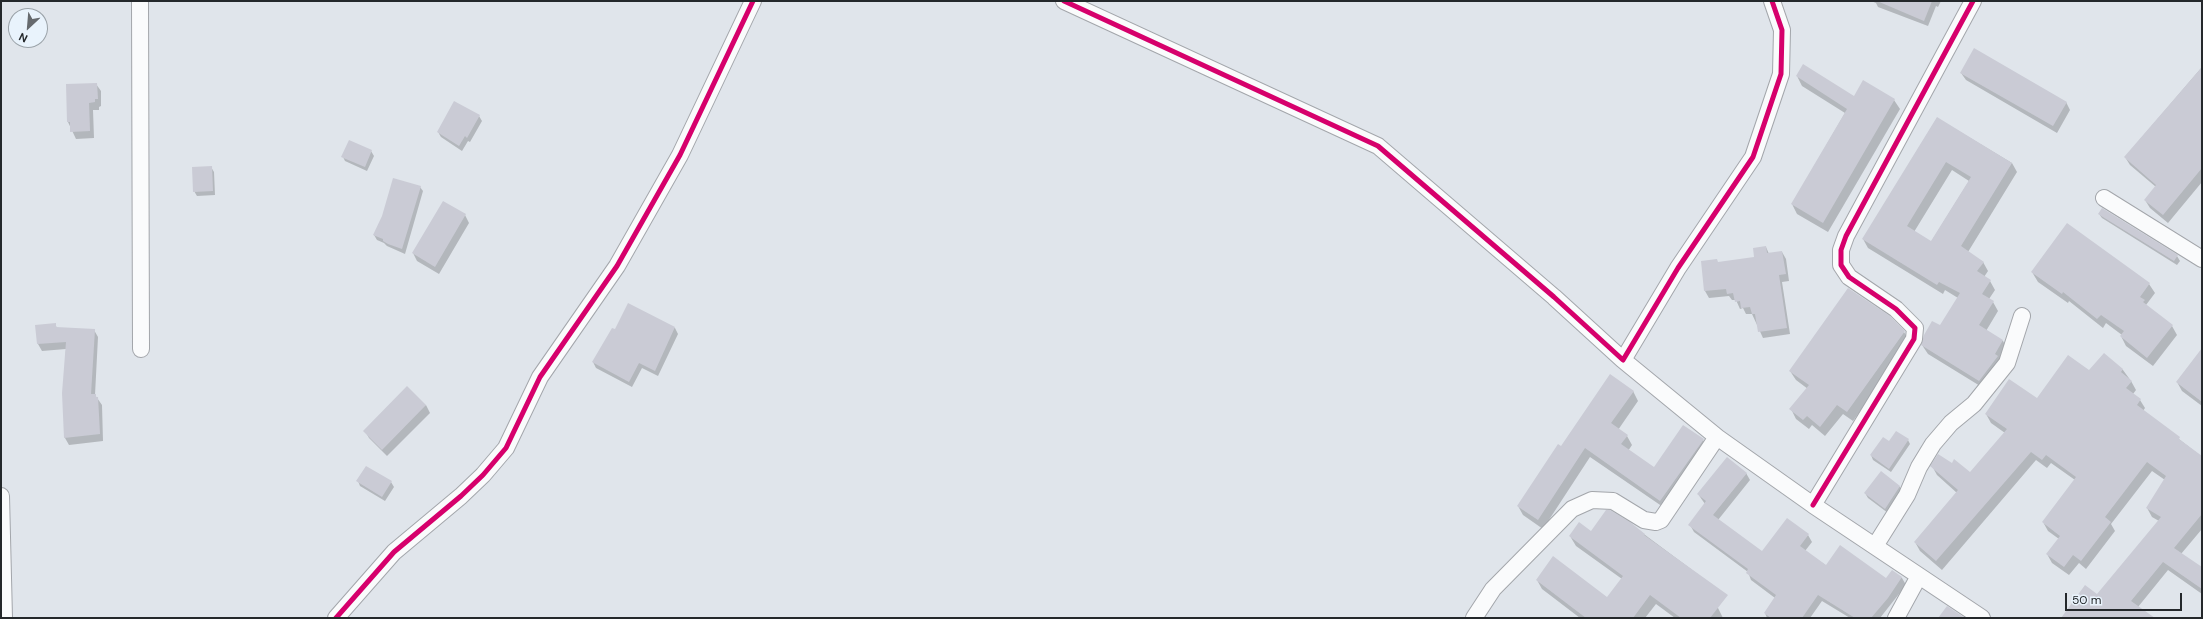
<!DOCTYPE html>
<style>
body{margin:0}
#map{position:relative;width:2203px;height:619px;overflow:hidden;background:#e0e5eb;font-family:"DM Sans",sans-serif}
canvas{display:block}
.frame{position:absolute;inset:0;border:2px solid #24282b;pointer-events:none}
.north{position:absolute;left:8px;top:8px;width:40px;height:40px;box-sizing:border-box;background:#e9f3fc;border:1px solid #9aa2a8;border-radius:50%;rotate:206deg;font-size:11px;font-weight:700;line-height:16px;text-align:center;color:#24282b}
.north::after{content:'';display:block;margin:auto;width:14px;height:18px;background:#666a6e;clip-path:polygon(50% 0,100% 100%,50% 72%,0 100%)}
.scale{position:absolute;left:2065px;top:593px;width:117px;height:18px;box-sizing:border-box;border:2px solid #24282b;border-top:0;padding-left:5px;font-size:12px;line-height:14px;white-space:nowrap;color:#24282b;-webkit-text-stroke:3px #e9f3fc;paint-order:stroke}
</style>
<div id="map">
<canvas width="2203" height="619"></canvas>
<div class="frame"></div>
<div class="north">N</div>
<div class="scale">50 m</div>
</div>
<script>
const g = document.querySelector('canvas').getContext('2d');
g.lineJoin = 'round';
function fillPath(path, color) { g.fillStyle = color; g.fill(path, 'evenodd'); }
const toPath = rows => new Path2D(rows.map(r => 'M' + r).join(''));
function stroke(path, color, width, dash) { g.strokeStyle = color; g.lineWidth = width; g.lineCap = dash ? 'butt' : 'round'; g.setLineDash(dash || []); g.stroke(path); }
const shadow = toPath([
 [1871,1,1941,1,1938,7,1936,6,1928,26,1878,7,1876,3],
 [2202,67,2202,182,2168,223,2150,208,2145,200,2156,187,2130,165,2125,157],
 [1961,73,2066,102,2070,110,2057,133,1966,80],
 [1797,76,1854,97,1894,100,1900,109,1828,232,1797,214,1792,204,1845,113,1802,86],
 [96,84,101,91,101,106,99,107,99,110,93,110,94,138,76,139,68,122],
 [479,116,482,121,470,142,468,141,462,151,441,137,438,132],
 [1937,118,2012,163,2017,172,1968,252,1983,262,1988,271,1984,277,1990,281,1995,290,1989,299,1993,302,1998,311,1986,331,2003,341,2008,350,1985,389,1928,354,1922,345,1941,327,1958,298,1945,290,1943,294,1868,248,1863,239],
 [1952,170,1969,181,1931,242,1914,232],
 [371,151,374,156,367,171,345,161,343,157],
 [211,167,214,172,215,195,197,196,194,191],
 [420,187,423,191,405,254,387,246,384,243,377,240,374,235],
 [2099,214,2177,256,2180,261,2177,265,2102,218],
 [465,215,469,223,439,274,417,261,413,253],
 [1766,247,1769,254,1782,252,1786,259,1789,281,1782,282,1790,334,1763,338,1752,314,1746,314,1743,308,1740,309,1736,300,1732,300,1729,296,1709,298,1705,291,1719,263,1755,258],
 [2032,272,2149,284,2155,293,2146,305,2172,326,2177,335,2153,366,2126,346,2121,336,2122,335,2106,323,2103,328,2069,301,2068,303,2038,282],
 [55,324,57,328,94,330,98,337,95,395,102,405,103,441,69,445,65,438,63,393,66,349,42,351,38,344,37,326],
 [675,328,678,334,658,376,642,368,632,387,596,368,593,362,615,330],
 [1904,332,1910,342,1853,421,1843,414,1825,436,1812,425,1809,429,1796,419,1791,409,1808,389,1796,380,1790,371],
 [2104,354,2123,370,2131,381,2136,390,2133,394,2140,400,2145,408,2143,411,2202,457,2202,529,2181,554,2202,569,2202,594,2168,570,2138,607,2153,618,2062,618,2098,596,2159,521,2152,517,2147,508,2165,480,2152,471,2111,524,2115,531,2086,569,2079,563,2069,575,2052,563,2047,554,2059,539,2048,531,2043,522,2075,480,2051,463,2047,468,2036,460,1942,570,1920,551,1915,542,1957,493,1937,475,1932,466,1970,473,2005,433,1991,423,1986,414,2037,399,2089,372],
 [2202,354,2202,406,2182,391,2177,382],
 [1633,391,1638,401,1618,430,1627,436,1632,445,1628,451,1654,468,1703,440,1708,449,1666,509,1590,457,1543,529,1523,515,1518,506,1561,447],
 [426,405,430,413,387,456,369,438,365,431],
 [1908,440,1910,444,1891,472,1873,460,1871,455,1889,442],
 [1746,473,1750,480,1718,520,1762,553,1808,535,1812,542,1805,551,1827,566,1886,580,1892,572,1902,578,1906,585,1880,618,1850,618,1822,601,1810,618,1767,618,1765,613,1775,598,1751,580,1748,572,1694,532,1690,525,1705,504,1698,494],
 [1881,473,1900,487,1902,492,1888,513,1868,498,1865,493],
 [358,481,391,482,394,487,385,501,360,486],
 [1629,523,1703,578,1723,618,1675,618,1656,604,1645,618,1580,618,1542,589,1537,580,1608,598,1622,579,1576,546,1570,536]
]);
const building = toPath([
 [1877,1,1932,1,1924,21],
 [1974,48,2067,102,2053,126,1960,73],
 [1803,64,1854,96,1863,80,1895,99,1823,223,1791,204,1847,109,1796,76],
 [2202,67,2202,168,2163,215,2144,200,2156,185,2124,157],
 [97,83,98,99,95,99,95,102,89,103,90,131,70,132,70,122,67,122,66,84],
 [454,101,480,115,467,138,465,136,459,146,437,132],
 [1937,117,2012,163,1961,246,1984,262,1977,271,1991,280,1982,294,1994,301,1979,325,2003,340,1995,354,1998,356,1979,381,1921,345,1924,335,1932,321,1940,325,1960,293,1939,282,1937,285,1862,239],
 [1946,162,1971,177,1931,241,1907,226],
 [349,140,372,150,365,167,341,157],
 [212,166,213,191,193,192,192,167],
 [393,178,421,186,402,249,388,244,383,241,383,239,373,235,382,216],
 [443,201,466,214,435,267,412,253],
 [2102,208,2178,255,2174,261,2098,214],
 [2067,223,2150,283,2140,297,2145,300,2143,302,2173,325,2147,358,2120,336,2124,331,2101,315,2097,319,2063,292,2062,294,2031,272],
 [1766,246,1767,253,1782,251,1786,274,1779,275,1787,328,1758,332,1755,314,1752,314,1750,307,1741,308,1740,301,1735,302,1733,293,1727,294,1726,289,1704,291,1701,261,1717,259,1718,262,1754,257,1753,248],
 [1848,288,1890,316,1905,331,1847,412,1837,405,1820,427,1807,416,1803,420,1789,409,1809,385,1789,371],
 [628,303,675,327,655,371,639,363,629,382,592,362,612,328,615,329],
 [56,323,56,327,95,329,91,394,96,394,96,397,98,397,100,434,64,438,62,393,66,342,37,344,35,325],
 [2202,348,2202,402,2176,382],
 [2104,353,2123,369,2121,372,2132,381,2126,388,2141,399,2137,405,2180,437,2179,439,2202,456,2202,514,2174,548,2202,567,2202,589,2163,562,2131,601,2155,618,2061,618,2085,585,2097,594,2161,517,2146,508,2166,476,2147,462,2105,517,2111,522,2081,561,2073,555,2064,567,2046,554,2060,536,2042,522,2076,477,2046,455,2042,460,2031,452,1936,561,1914,542,1958,490,1930,466,1938,454,1952,463,1954,459,1970,472,2007,429,1985,414,2009,379,2037,398,2068,355,2089,370],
 [1610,374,1634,391,1611,423,1628,435,1621,444,1654,467,1683,425,1704,439,1660,501,1585,448,1538,520,1517,506,1558,444,1561,446],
 [407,386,426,405,382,450,363,431],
 [1896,431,1909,439,1889,469,1870,455,1883,437,1889,441],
 [1727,457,1747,473,1713,515,1762,551,1787,518,1809,534,1800,546,1826,565,1840,545,1886,578,1892,570,1902,577,1888,598,1871,618,1855,618,1818,595,1802,618,1771,618,1764,613,1776,595,1746,573,1748,569,1688,525,1706,501,1697,494],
 [366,466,392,481,382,497,356,481],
 [1881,471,1900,486,1885,509,1864,493],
 [1606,510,1610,510,1630,522,1645,534,1644,535,1728,595,1710,618,1681,618,1650,595,1633,618,1586,618,1536,580,1553,556,1607,597,1623,576,1569,536,1579,522,1591,531],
 [1947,606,1965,618,1938,618]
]);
const street = toPath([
 [140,1,141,349],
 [1064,1,1378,146,1554,297,1623,360,1678,268,1753,157,1781,74,1782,30,1772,1],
 [2104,198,2202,259],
 [1623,360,1717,437,1813,505,1982,618],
 [1,496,4,618],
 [1813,505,1914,339,1915,328,1896,309,1849,277,1841,265,1841,250,1846,236,1973,1],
 [1875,546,1907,495,1919,467,1933,444,1951,423,1974,404,2007,363,2022,316],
 [336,618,394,552,461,496,483,475,506,448,540,377,617,266,680,155,753,1],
 [1474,618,1493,589,1572,509,1592,500,1613,501,1644,520,1656,522,1661,520,1717,437],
 [1896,618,1919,576]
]);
const cycleway = toPath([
 [1064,1,1378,146,1554,297,1623,360,1678,268,1753,157,1781,74,1782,30,1772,1],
 [1813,505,1914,339,1915,328,1896,309,1849,277,1841,265,1841,250,1846,236,1973,1],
 [336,618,394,552,461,496,483,475,506,448,540,377,617,266,680,155,753,1]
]);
fillPath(shadow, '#0003');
fillPath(building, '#cacbd5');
stroke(street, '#a3a6ab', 18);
stroke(street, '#fafbfc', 16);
stroke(cycleway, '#d6006c', 5);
</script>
